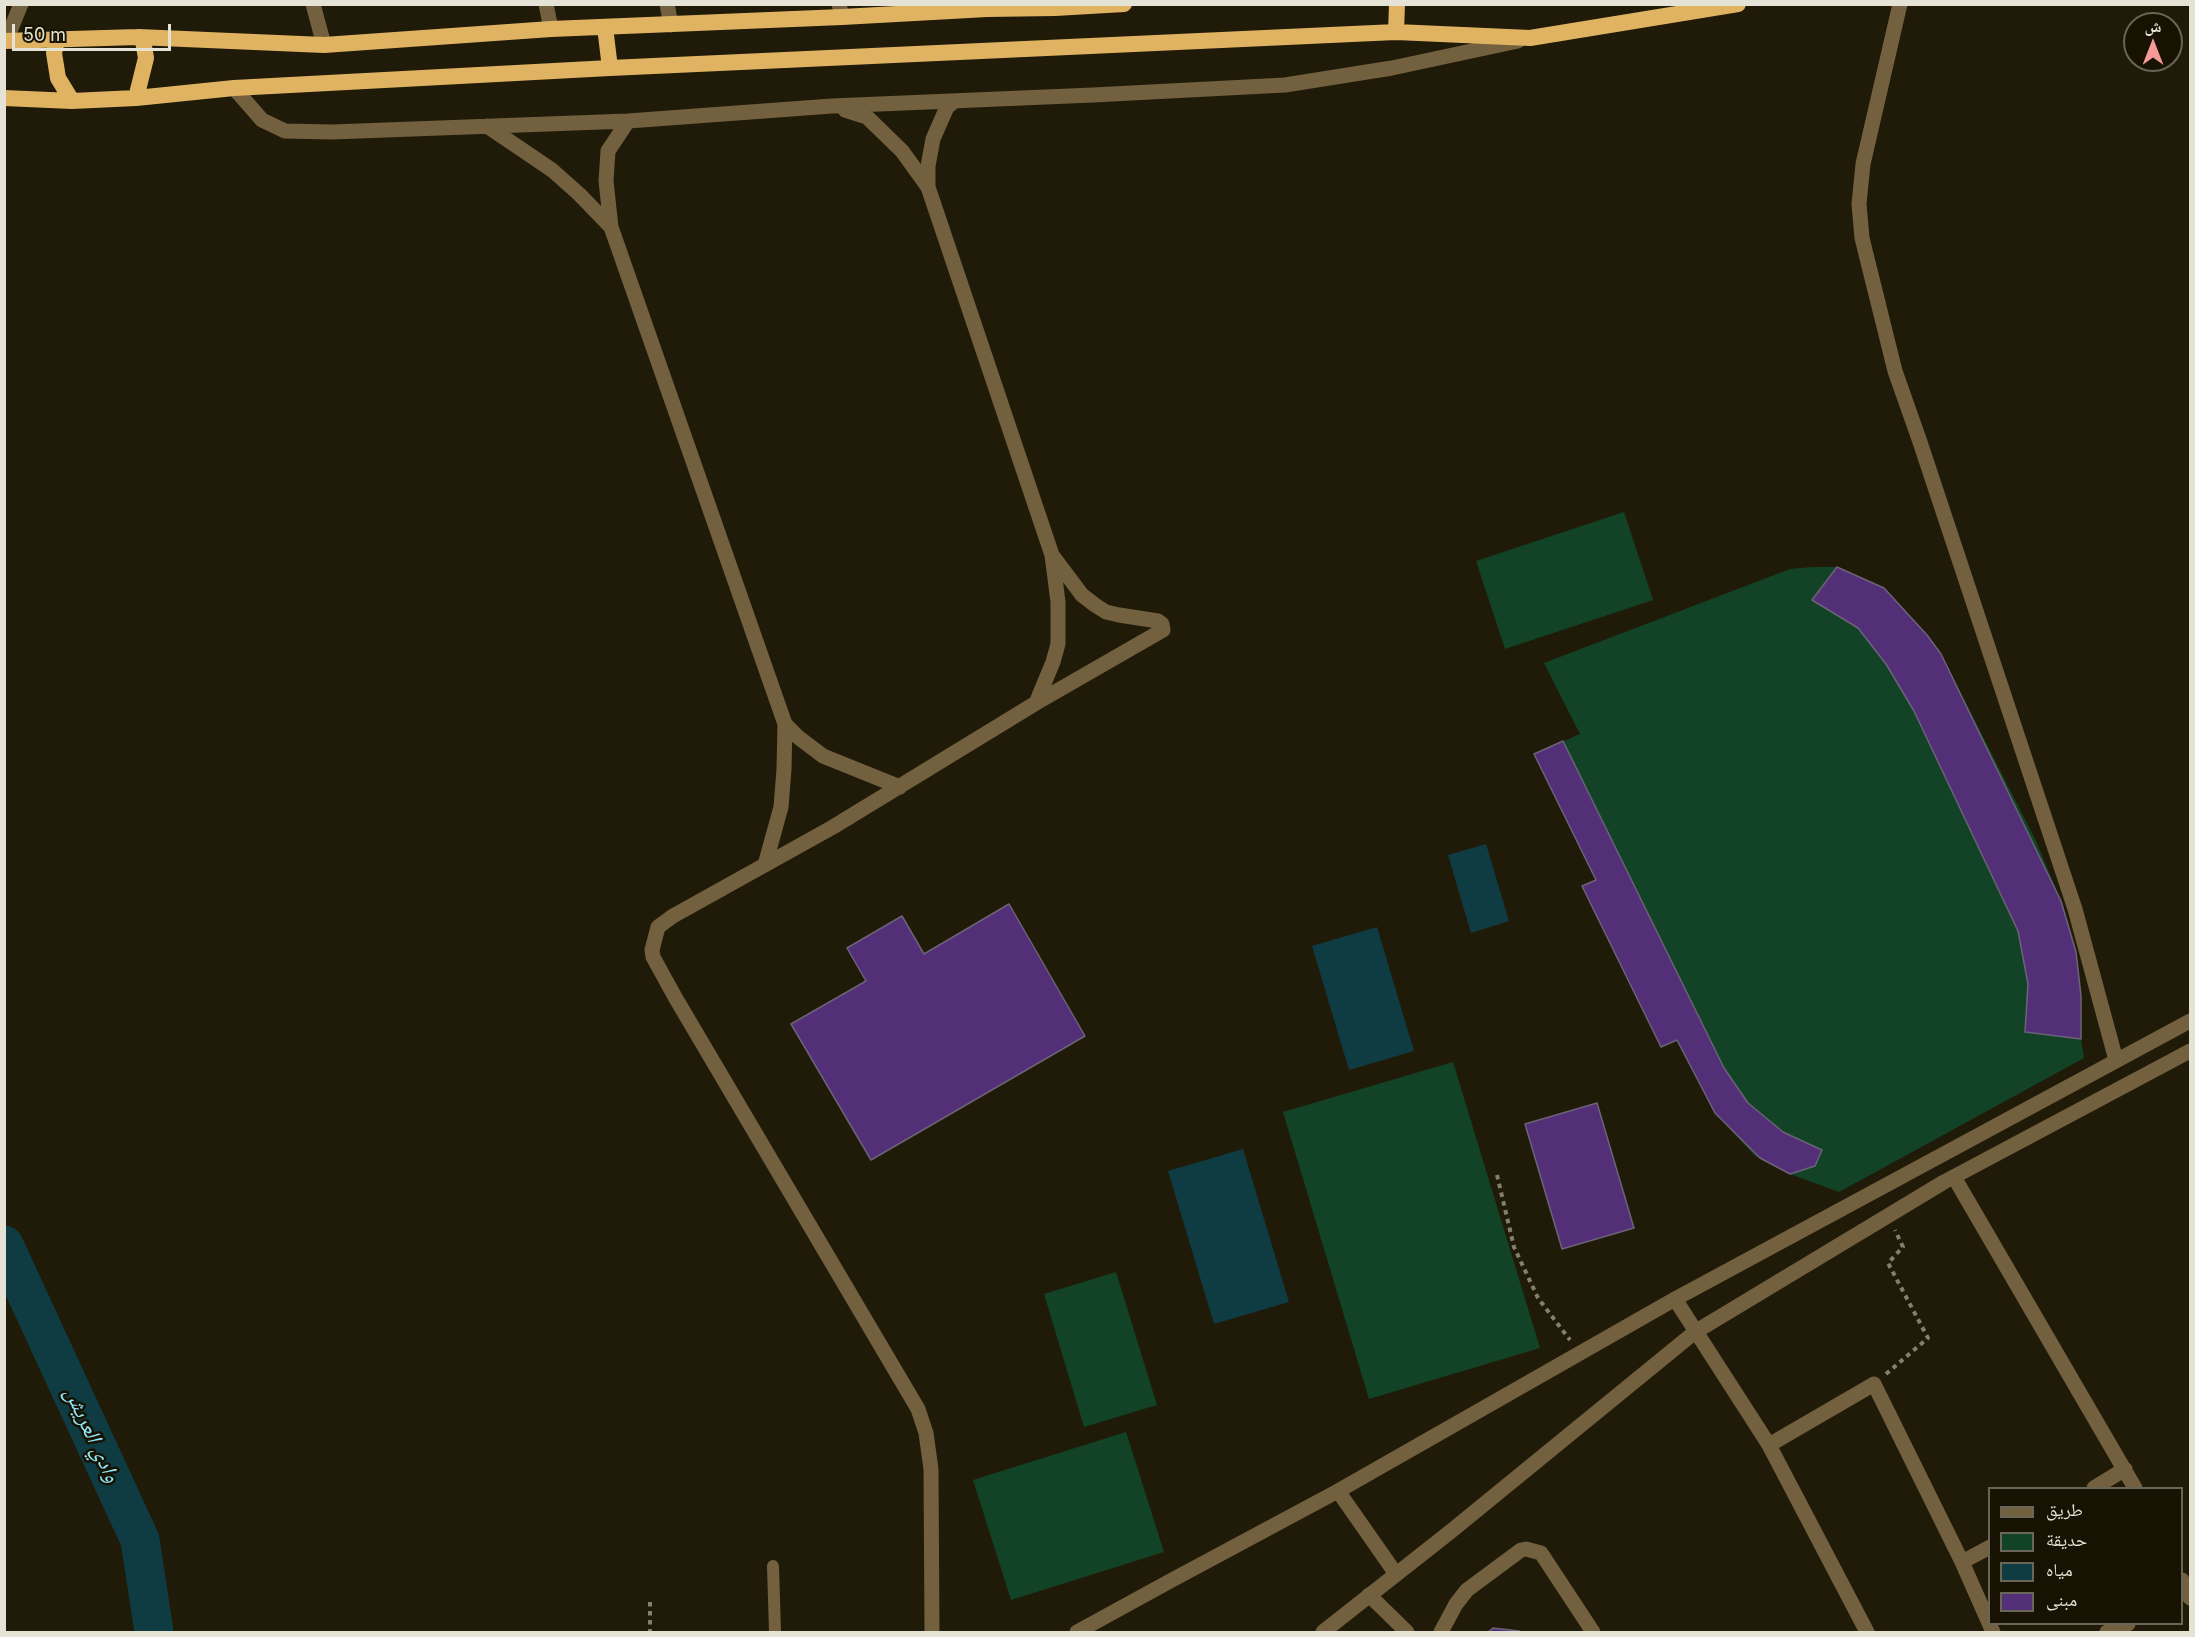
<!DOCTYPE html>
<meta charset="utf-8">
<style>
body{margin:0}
#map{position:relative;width:2195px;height:1637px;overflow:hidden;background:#201b08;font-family:Inter,"Noto Naskh Arabic",sans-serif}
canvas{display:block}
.frame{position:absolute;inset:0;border:6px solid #e5e3d6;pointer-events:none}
.legend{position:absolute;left:1988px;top:1487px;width:195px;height:138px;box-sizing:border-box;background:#171202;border:2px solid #696657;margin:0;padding:8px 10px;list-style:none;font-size:18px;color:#e5e3d6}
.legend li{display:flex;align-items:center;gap:12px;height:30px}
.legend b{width:30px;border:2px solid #696657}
.north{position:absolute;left:2123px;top:12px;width:60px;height:60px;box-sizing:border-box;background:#171202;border:2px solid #696657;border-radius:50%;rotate:0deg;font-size:16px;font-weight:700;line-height:24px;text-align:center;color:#e5e3d6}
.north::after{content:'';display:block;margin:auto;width:21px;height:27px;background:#f59b97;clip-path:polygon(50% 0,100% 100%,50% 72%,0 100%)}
.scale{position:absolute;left:12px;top:24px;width:159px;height:27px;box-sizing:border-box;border:3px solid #e5e3d6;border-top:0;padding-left:8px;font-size:18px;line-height:21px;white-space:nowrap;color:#e5e3d6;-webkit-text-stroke:4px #171202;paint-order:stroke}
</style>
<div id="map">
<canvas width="2195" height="1637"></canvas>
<div class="frame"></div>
<ul class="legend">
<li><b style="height:8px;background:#73603f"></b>طريق</li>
<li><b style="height:16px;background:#124327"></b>حديقة</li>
<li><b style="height:16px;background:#0f3b43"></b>مياه</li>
<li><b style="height:16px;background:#532f78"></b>مبنى</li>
</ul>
<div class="north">ش</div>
<div class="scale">50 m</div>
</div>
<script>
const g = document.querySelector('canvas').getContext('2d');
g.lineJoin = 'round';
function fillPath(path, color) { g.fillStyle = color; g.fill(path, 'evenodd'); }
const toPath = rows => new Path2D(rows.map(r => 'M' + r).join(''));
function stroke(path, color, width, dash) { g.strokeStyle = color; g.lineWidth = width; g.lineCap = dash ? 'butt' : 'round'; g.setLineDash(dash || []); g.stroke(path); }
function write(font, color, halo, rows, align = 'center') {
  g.font = font + ' Inter,"Noto Naskh Arabic",sans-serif'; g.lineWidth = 5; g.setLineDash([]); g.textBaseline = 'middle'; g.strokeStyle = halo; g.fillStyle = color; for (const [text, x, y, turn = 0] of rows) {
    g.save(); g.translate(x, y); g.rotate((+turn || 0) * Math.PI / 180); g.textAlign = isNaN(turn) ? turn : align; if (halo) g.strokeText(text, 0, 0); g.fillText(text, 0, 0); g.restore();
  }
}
const green = toPath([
 [1624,512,1653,600,1505,649,1476,561],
 [1812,567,1837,567,1884,588,1927,635,1941,654,2036,841,2061,901,2076,952,2081,996,2081,1039,2084,1058,1839,1192,1790,1174,1755,1156,1715,1113,1677,1041,1661,1047,1582,886,1596,880,1534,754,1580,734,1544,663,1790,569],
 [1453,1062,1540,1348,1369,1399,1283,1112],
 [1116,1272,1157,1405,1084,1427,1044,1294],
 [1126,1432,1164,1552,1011,1600,973,1480]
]);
const water = toPath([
 [1486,844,1509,921,1471,933,1448,855],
 [1377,927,1414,1051,1349,1070,1312,946],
 [1243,1149,1289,1302,1214,1324,1168,1171]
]);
const river = toPath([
 [4,1245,140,1540,154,1632]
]);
const building = toPath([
 [1837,567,1884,588,1927,635,1941,654,2061,901,2076,952,2081,996,2081,1039,2025,1032,2028,984,2018,931,1914,711,1886,664,1858,628,1812,600,1837,567],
 [1563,741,1724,1068,1748,1103,1783,1132,1822,1150,1815,1166,1790,1174,1760,1158,1715,1113,1677,1040,1661,1047,1582,886,1596,880,1534,754,1563,741],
 [1009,904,1085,1036,871,1160,791,1024,866,981,847,948,902,916,924,954,1009,904],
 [1597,1103,1634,1228,1562,1249,1525,1124,1597,1103],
 [1493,1628,1519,1631,1521,1632,1488,1632,1493,1628]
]);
const path = toPath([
 [1497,1175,1514,1247,1538,1298,1570,1340],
 [1886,1374,1928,1338,1888,1263,1903,1247,1895,1230],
 [650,1602,650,1632]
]);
const service = toPath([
 [773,1566,775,1632]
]);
const minor = toPath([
 [313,4,324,45],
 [546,4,551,29],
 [667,4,671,25],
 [839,4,842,17],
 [1900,4,1863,164,1859,204,1862,238,1895,371,1920,442,2075,909,2116,1060],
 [6,41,21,4],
 [234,88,262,120,285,131,332,132,628,121,832,106,1093,95,1285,85,1392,68,1518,41],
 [955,101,947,107,933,139,928,166,928,187,1052,555,1058,602,1058,644,1053,662,1036,703],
 [845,110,867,117,902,151,928,187],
 [628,121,608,151,606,181,611,227,785,724,784,769,781,807,765,865],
 [487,126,552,170,579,194,611,227],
 [785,724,798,737,823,756,900,787],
 [1954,1177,2135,1488],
 [1675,1299,1769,1445,1867,1632],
 [1769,1445,1874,1384,1962,1562,1993,1632],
 [2094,1488,2125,1469],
 [1962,1562,1990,1547],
 [2182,1580,2190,1598],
 [1369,1595,1407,1632],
 [932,1632,931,1469,926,1433,918,1409,675,997,653,957,652,950,658,927,673,916,833,827,1036,703,1163,630,1162,624,1158,621,1119,615,1106,612,1095,605,1082,595,1052,555],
 [1441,1632,1456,1604,1467,1590,1521,1550,1526,1549,1541,1553,1593,1632],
 [2107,1632,2128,1624]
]);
const tertiary = toPath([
 [1338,1491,1396,1574],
 [1077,1632,1172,1580,1338,1491,1675,1299,2190,1021],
 [1323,1632,1450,1532,1695,1332,1944,1182,2190,1051]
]);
const trunk = toPath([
 [605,27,610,68],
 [1396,32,1397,4],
 [4,41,138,37,324,45,551,29,842,17,987,9,1055,8,1124,4],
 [57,41,54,53,58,78,72,101],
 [4,98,72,101,136,98,234,88,610,68,1396,32,1530,38,1738,4],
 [136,98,146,58,143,41,138,37]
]);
const waterNames = [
 ["وادي العريش",92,1435,65]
];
fillPath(green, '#124327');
fillPath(water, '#0f3b43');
stroke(river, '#0f3b43', 39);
fillPath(building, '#532f78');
stroke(building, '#6b6377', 1.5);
stroke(path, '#838070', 4, [4.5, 4.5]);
stroke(service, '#73603f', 12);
stroke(minor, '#73603f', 15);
stroke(tertiary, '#73603f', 15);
stroke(trunk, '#e0b362', 16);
write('italic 22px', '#8fe9fd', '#171202', waterNames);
</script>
